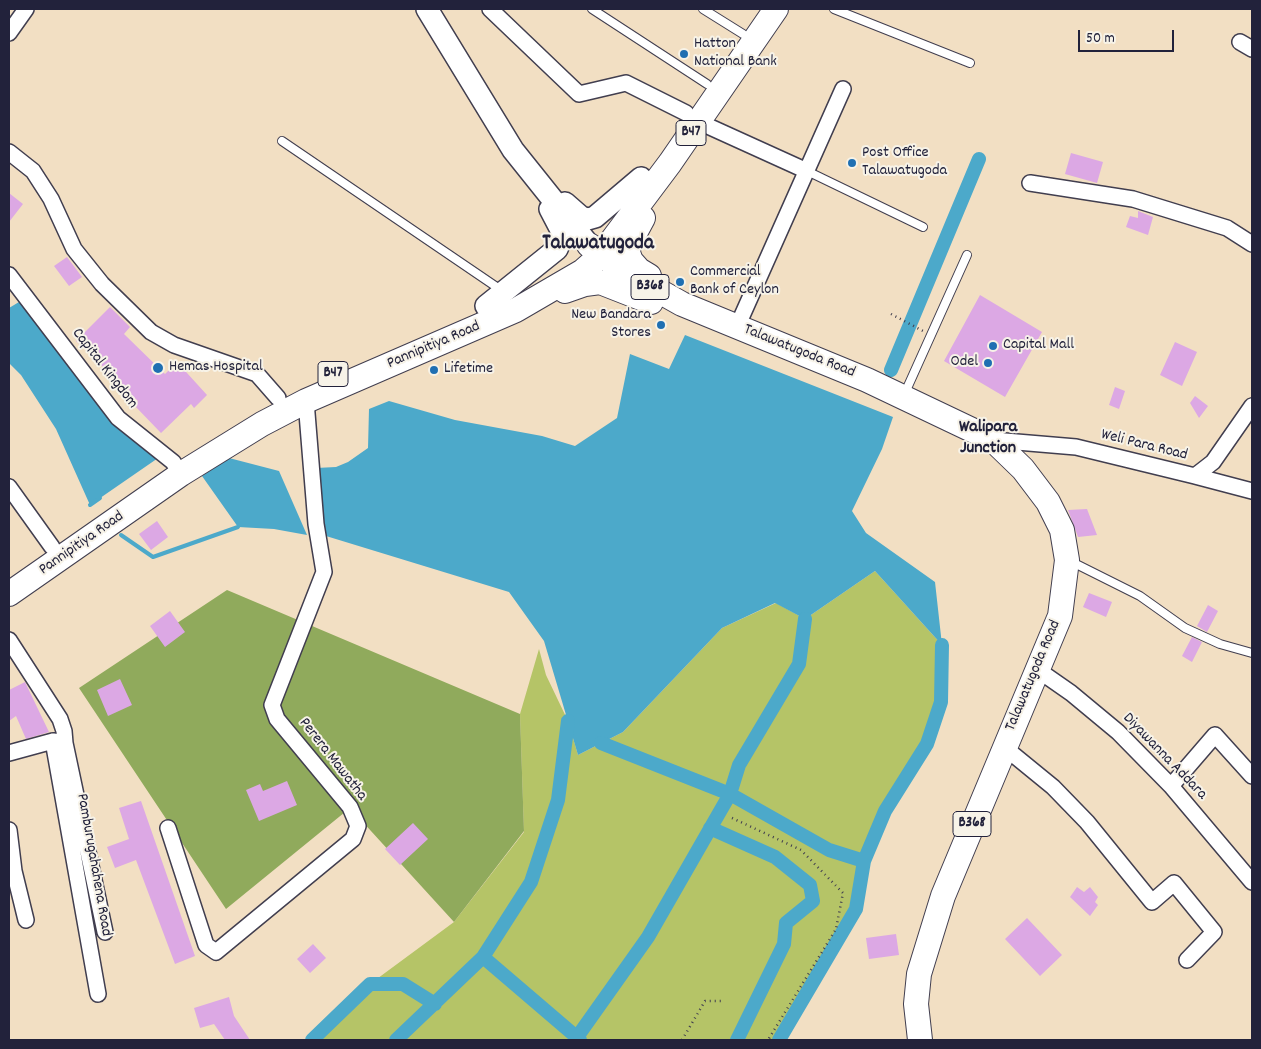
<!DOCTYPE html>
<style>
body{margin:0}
#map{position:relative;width:1261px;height:1049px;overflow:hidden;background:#f2dfc3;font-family:Dekko,sans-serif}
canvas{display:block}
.frame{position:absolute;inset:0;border:10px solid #22223b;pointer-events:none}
.scale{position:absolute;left:1078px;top:30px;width:96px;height:22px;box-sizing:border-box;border:2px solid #22223b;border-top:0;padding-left:6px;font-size:15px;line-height:18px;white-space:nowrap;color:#22223b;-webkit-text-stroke:4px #f7f3e8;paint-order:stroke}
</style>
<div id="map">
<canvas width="1261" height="1049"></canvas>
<div class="frame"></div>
<div class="scale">50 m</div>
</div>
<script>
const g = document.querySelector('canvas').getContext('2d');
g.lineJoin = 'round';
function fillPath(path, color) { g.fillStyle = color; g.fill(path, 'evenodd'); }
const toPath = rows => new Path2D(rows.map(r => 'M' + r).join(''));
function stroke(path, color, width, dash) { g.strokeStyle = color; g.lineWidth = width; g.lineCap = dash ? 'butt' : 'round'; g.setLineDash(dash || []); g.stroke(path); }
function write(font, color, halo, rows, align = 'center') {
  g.font = font + ' Dekko,sans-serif'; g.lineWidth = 4; g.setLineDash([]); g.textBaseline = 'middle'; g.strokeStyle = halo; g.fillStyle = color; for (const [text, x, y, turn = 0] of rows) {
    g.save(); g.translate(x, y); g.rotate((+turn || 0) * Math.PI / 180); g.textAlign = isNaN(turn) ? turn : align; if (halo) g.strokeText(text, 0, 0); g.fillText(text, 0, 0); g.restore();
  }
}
const green = toPath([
 [875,571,942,645,941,702,927,744,885,811,864,861,856,909,779,1040,312,1040,370,984,454,922,524,832,520,714,539,649,546,675,568,721,578,755,623,732,722,628,776,603,805,619]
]);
const forest = toPath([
 [227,590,520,714,524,831,454,922,350,808,226,909,79,688]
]);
const water = toPath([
 [19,302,111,416,161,456,90,505,56,429,21,375,9,363,9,308],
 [685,335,893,417,882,449,852,511,866,533,935,582,942,645,875,571,805,619,775,603,722,628,623,732,578,755,544,641,509,592,326,536,316,468,336,467,348,462,368,448,369,409,389,401,455,420,542,436,575,446,617,418,630,354,669,369],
 [229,458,279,471,307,535,274,529,238,527,202,476]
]);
const stream = toPath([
 [90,505,100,498],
 [121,535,153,557,238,527]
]);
const canal = toPath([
 [891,370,979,159],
 [601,743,730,794,829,850,864,861,885,811,927,744,941,702,942,645],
 [710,828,775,857,810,885,813,901,786,923,784,944,737,1040],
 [483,957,580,1040],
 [312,1040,370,984,403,984,435,1004],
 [396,1040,483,957,531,882,558,800,568,721],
 [575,1040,648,937,730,794,739,765,799,664,805,619],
 [779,1040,856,909,864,861]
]);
const building = toPath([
 [1071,153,1103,162,1097,183,1065,174],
 [9,193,23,204,9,222],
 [1138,211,1153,217,1148,235,1126,227,1130,216,1138,218],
 [67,257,82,277,69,286,54,266],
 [980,295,1042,332,1005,397,944,361],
 [110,307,130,327,124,334,165,374,177,362,207,395,194,408,191,404,161,433,134,405,138,401,76,341],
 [1175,342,1197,352,1182,386,1160,375],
 [1115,387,1125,391,1119,409,1109,405],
 [1195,396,1208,406,1199,418,1190,403],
 [1087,509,1097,535,1078,537,1068,510],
 [157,521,168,537,151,550,139,534],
 [1089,593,1112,602,1106,617,1083,607],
 [1208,605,1218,611,1207,632,1197,626],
 [170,611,185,632,165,647,150,626],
 [1192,637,1202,642,1192,662,1182,656],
 [120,679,132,705,108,716,97,690],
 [25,682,49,732,26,739,16,716,9,721,9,690],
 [287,781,297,805,259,821,246,790,260,784,263,791],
 [141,801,195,956,175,964,136,860,115,868,107,847,129,839,119,808],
 [413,823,428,839,400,865,385,849],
 [1077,887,1084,892,1090,887,1098,897,1095,902,1098,905,1090,916,1070,897],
 [1027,918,1062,955,1040,976,1005,939],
 [896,934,899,955,869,959,866,938],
 [313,944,326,958,310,973,297,959],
 [229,997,234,1016,250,1040,225,1040,214,1024,200,1028,194,1008]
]);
const path = toPath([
 [891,314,923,331],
 [732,818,801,850,843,893,836,929,768,1040],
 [682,1040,705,1001,724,1001]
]);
const lane = toPath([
 [592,9,707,84],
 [703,9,743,34],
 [834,9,970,63],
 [282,141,501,290],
 [807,171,923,227],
 [904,395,967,255],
 [1070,561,1140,596,1185,628,1220,644,1252,653]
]);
const street = toPath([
 [490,9,579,94,626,83,686,113],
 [9,33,26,9],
 [1240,42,1252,49],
 [699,122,807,171],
 [9,152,33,171,51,199,74,249,102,284,151,332,174,345,257,374,278,398],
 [1030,183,1133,199,1227,228,1252,244],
 [9,275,118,418,173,462,181,474],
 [737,327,843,89],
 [993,440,1076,447,1195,476,1213,462,1252,406],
 [1195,476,1252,491],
 [9,487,52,547],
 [9,640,60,719,64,731,65,743,53,741,9,753],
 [1038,670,1071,693,1118,732,1171,786,1252,882],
 [53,741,98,994],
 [65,743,105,932],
 [1004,747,1053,787,1087,822,1152,902,1174,883,1214,932,1187,960],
 [1171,786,1215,735,1252,776],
 [168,828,206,945,216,952,353,839,358,826,350,807,277,719,272,705,324,572,316,524,306,401],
 [9,830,14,871,26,920]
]);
const secondary = toPath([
 [427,9,513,150,589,245],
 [565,203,581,217,588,219,595,217,641,178],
 [486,306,557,249,561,240,561,230,550,209]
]);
const primary = toPath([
 [643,218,629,244,628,253,631,261,639,270,649,276],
 [589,245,627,273,682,304,867,380,993,440,1023,469,1048,502,1062,530,1067,560,1060,616,943,896,919,974,916,1004,920,1040],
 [565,291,585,284,600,282,651,302],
 [9,594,181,474,262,424,306,401,516,310,583,271,601,255,670,163,776,9]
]);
const markers = [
 [684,54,5,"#1f6fb2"],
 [852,163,5,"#1f6fb2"],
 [680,282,5,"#1f6fb2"],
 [661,325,5,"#1f6fb2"],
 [993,346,5,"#1f6fb2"],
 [988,363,5,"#1f6fb2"],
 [158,368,6,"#1f6fb2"],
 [434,370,5,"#1f6fb2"]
];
const shields = [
 [691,133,30],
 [650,287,38],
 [333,374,30],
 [972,824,38]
];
const shieldNames = [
 ["B47",691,133],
 ["B368",650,287],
 ["B47",333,374],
 ["B368",972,824]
];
const poiNames = [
 ["Hatton",694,45],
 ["National Bank",694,63],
 ["Post Office",862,154],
 ["Talawatugoda",862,172],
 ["Commercial",690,273],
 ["Bank of Ceylon",690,291],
 ["New Bandara",651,316,"right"],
 ["Stores",651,334,"right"],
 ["Capital Mall",1003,346],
 ["Odel",978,363,"right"],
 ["Hemas Hospital",169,368],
 ["Lifetime",444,370]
];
const streetNames = [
 ["Pannipitiya Road",434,346,-23],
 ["Talawatugoda Road",799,352,22],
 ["Capital Kingdom",104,369,52],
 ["Weli Para Road",1144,446,14],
 ["Pannipitiya Road",82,544,-35],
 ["Talawatugoda Road",1034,676,-67],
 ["Diyawanna Addara",1164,757,46],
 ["Perera Mawatha",332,760,52],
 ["Pamburugahahena Road",93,865,80]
];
const neighbourhoodNames = [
 ["Walipara",988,429],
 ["Junction",988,450]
];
const districtNames = [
 ["Talawatugoda",598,245]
];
fillPath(green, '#b5c467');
fillPath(forest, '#90aa5c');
fillPath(water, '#4ca9ca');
stroke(stream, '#4ca9ca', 4);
stroke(canal, '#4ca9ca', 14);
fillPath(building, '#dca8e4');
stroke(lane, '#413e4f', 10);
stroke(street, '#413e4f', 18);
stroke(secondary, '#413e4f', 24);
stroke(primary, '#413e4f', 26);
stroke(path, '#413e4f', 2.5, [1, 4]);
stroke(lane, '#fff', 8);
stroke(street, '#fff', 15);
stroke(secondary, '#fff', 21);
stroke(primary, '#fff', 24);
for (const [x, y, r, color] of markers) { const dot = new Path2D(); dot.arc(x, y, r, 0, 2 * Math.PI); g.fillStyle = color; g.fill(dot); stroke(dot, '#f7f3e8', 2); }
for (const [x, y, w] of shields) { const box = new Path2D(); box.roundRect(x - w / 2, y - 12.5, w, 25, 4); g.fillStyle = '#f7f3e8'; g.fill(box); stroke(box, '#22223b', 1); }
write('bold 15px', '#22223b', null, shieldNames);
write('16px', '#22223b', '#f7f3e8', poiNames, 'left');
write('16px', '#22223b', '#f7f3e8', streetNames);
write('bold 18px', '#22223b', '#f7f3e8', neighbourhoodNames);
write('bold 21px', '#22223b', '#f7f3e8', districtNames);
</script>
